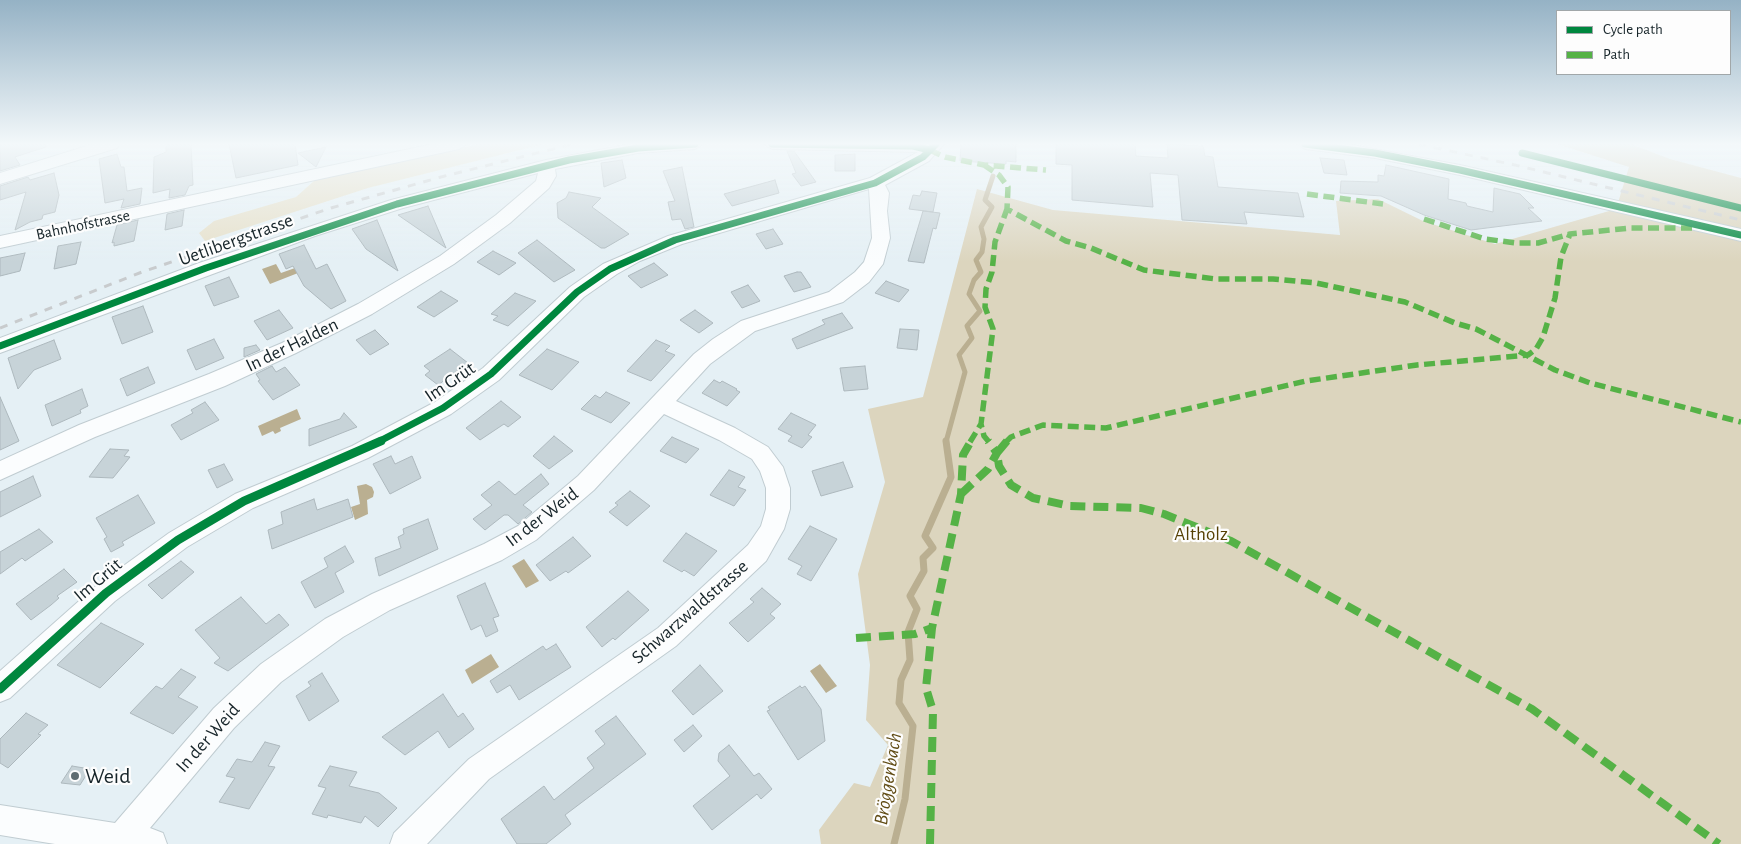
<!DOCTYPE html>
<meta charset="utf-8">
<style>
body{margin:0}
#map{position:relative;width:1741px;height:844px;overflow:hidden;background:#e5f0f5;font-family:"Alegreya Sans",sans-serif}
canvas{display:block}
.legend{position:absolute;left:1556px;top:10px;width:175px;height:65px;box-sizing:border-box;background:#fdfdfd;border:1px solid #a1a7a9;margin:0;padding:6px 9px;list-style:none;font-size:15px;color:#17252a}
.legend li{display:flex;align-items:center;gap:10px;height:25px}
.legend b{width:25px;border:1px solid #a1a7a9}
</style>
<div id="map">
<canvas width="1741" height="844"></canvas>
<ul class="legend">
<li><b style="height:6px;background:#00873e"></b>Cycle path</li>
<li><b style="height:6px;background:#55b246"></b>Path</li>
</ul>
</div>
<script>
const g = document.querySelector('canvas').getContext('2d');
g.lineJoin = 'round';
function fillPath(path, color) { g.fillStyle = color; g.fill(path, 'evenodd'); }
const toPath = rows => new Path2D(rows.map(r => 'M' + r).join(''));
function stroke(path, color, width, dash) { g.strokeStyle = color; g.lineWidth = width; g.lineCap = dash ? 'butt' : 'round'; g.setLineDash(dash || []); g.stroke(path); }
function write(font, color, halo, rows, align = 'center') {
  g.font = font + ' "Alegreya Sans",sans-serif'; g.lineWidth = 4.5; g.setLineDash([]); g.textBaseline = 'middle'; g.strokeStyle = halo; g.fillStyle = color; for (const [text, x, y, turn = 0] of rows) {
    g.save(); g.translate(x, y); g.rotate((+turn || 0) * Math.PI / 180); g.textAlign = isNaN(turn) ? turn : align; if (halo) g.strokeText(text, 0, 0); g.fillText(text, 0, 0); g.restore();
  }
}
const green = toPath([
 [479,144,544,144,368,188,205,241,199,233,214,221,296,197,315,180]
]);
const forest = toPath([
 [1557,144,1631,144,1670,159,1741,178,1741,844,821,844,819,830,854,783,870,787,888,745,866,720,870,665,858,574,885,482,868,409,923,397,977,189,1053,210,1340,235,1336,201,1378,199,1423,221,1495,244,1616,209,1629,167]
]);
const water = toPath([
 [276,264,281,273,295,268,298,273,270,284,262,269],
 [297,409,301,419,280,428,281,431,275,434,273,431,262,436,258,426],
 [366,484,372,487,374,492,373,497,367,500,368,514,355,520,351,507,360,504,357,486],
 [524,559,539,581,526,588,512,566],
 [491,654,499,667,472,684,465,670],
 [820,664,837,686,826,693,810,671]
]);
const streamFar1 = toPath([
 [946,442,965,372,959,355,972,338,967,326,980,311,969,294,974,280,981,272,976,260,982,252,984,239,981,227,992,207,985,200,993,176]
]);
const stream = toPath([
 [894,844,905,799,913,726,899,703,901,680,910,660,908,632,917,609,910,596,924,571,923,558,933,548,925,536,951,477,946,441]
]);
const building = toPath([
 [0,144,45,144,46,147,15,157,20,165,0,171,0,144],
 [166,144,191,144,193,185,189,186,185,195,169,198,170,189,153,193,154,157,166,152,166,144],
 [229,144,295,144,298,165,236,178,229,144],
 [961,144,1016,144,1016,162,1006,161,1006,164,960,161,961,144],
 [1056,144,1135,144,1136,156,1168,158,1167,144,1203,146,1205,156,1213,157,1218,187,1298,193,1304,217,1244,212,1247,224,1182,220,1178,175,1150,173,1153,207,1072,200,1072,165,1056,164,1056,144],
 [326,147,316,167,298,153,326,147],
 [787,151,794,151,816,182,801,186,792,174,796,173,787,151],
 [117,154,121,167,124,167,127,191,142,188,140,204,121,208,124,199,105,203,99,159,117,154],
 [855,154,855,171,835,171,835,155,855,154],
 [1320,158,1344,160,1347,175,1324,173,1320,158],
 [622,160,626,178,604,187,601,163,622,160],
 [1386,165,1449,179,1448,199,1466,203,1467,206,1493,212,1494,188,1520,194,1534,208,1528,208,1542,221,1471,230,1424,215,1381,196,1340,193,1341,181,1378,182,1378,175,1384,176,1386,165],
 [682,167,694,227,685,229,681,219,672,220,668,202,675,201,663,171,682,167],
 [54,173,59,195,55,212,43,215,42,219,30,222,15,230,26,192,0,200,0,186,28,177,30,180,54,173],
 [775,180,779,193,732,206,724,194,775,180],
 [922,191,937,193,933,212,909,209,913,195,920,196,922,191],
 [569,192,601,198,592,207,629,234,605,248,601,248,558,218,557,203,566,198,569,192],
 [428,206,446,248,398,215,428,206],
 [184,210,182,226,165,230,167,214,184,210],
 [923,211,940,213,936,229,933,228,924,263,908,261,923,211],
 [138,220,134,241,114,246,114,242,112,243,117,225,138,220],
 [377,220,380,227,398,271,366,249,352,229,377,220],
 [773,229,783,244,766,249,756,234,773,229],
 [537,240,575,270,554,282,518,253,537,240],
 [81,242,76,264,54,269,58,246,81,242],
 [304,245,316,269,327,264,346,301,331,309,304,286,293,266,286,269,279,254,304,245],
 [493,251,516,263,499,275,477,262,493,251],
 [25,253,20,271,0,276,0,258,25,253],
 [654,263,668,275,641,288,628,276,654,263],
 [797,272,801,272,811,287,794,292,784,276,797,272],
 [229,277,239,297,214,306,205,286,229,277],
 [886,281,909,290,899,302,875,293,886,281],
 [748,285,760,301,742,308,731,292,748,285],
 [441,291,458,301,434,317,417,307,441,291],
 [515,293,536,301,508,326,493,320,498,316,491,314,515,293],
 [143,306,153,332,122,344,112,317,143,306],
 [279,310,293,328,267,340,254,321,279,310],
 [695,310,713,323,699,333,680,320,695,310],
 [842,313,853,328,797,349,792,339,825,324,822,320,842,313],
 [900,329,919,330,917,350,897,348,900,329],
 [375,330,389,344,370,355,356,340,375,330],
 [214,339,224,358,196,370,187,350,214,339],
 [54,340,61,359,34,370,18,389,8,358,54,340],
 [656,340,670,346,665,351,675,355,651,381,627,371,656,340],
 [256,345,260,350,244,357,244,348,256,345],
 [450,349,468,363,438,385,425,375,430,371,424,366,450,349],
 [547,349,579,362,552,390,519,375,547,349],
 [272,366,276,372,285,367,300,385,273,400,258,381,260,380,256,374,272,366],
 [865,366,868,389,844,391,840,368,865,366],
 [148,367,155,383,127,396,120,379,148,367],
 [714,380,720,383,722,381,737,389,736,390,740,392,727,406,702,393,714,380],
 [82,389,88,406,80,410,81,413,52,426,45,405,82,389],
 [606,392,630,403,611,423,581,409,595,395,600,398,606,392],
 [0,397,19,441,0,450,0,397],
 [501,401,521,417,508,427,504,424,480,440,466,428,501,401],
 [205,402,219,420,181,440,171,425,193,413,191,410,205,402],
 [344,413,357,427,309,446,309,429,340,419,344,413],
 [791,413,816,425,808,435,812,437,802,448,788,441,792,436,778,429,791,413],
 [554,436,573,451,549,469,533,456,554,436],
 [672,437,699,449,686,463,660,451,672,437],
 [110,449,129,450,124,456,130,457,113,478,89,477,110,449],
 [391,456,395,464,412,456,421,478,390,494,373,464,391,456],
 [843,462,853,487,821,496,812,471,843,462],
 [224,464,233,480,217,488,208,470,224,464],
 [729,470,745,477,738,487,746,490,734,506,710,495,729,470],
 [541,474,549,484,523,505,532,512,518,524,508,515,504,515,485,530,473,519,492,505,481,495,499,481,515,495,541,474],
 [33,476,41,496,0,517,0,492,33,476],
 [630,491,650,506,627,526,609,512,618,505,615,503,630,491],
 [138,495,155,523,122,542,124,545,111,552,104,539,107,537,96,518,138,495],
 [314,499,317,510,348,499,353,517,272,549,268,530,283,524,281,512,314,499],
 [428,519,438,549,379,576,375,558,401,548,398,537,404,534,403,529,428,519],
 [810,526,837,539,811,581,797,574,802,566,788,559,810,526],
 [39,529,53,542,25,561,22,558,0,574,0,552,39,529],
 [686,533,717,551,694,576,684,570,682,572,663,561,686,533],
 [573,537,591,556,568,573,566,571,550,581,536,565,573,537],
 [345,546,354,562,335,573,344,592,315,608,301,582,328,567,324,558,345,546],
 [181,561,194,572,162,599,148,585,181,561],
 [64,569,77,582,57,596,59,598,51,605,31,620,16,604,64,569],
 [485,583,499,616,493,618,498,631,486,637,481,625,471,630,457,596,485,583],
 [762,588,781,604,770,614,775,618,748,642,729,623,754,602,750,599,762,588],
 [628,591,649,610,615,640,613,638,602,647,586,627,628,591],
 [241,597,266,624,279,614,289,625,228,671,214,663,220,658,195,630,241,597],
 [101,623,144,644,100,688,57,665,101,623],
 [556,644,571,667,519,700,510,685,497,693,490,681,543,646,546,650,556,644],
 [700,665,723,691,693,715,672,691,700,665],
 [181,669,196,677,178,697,198,707,173,734,130,713,156,686,162,689,181,669],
 [322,673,339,701,309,721,296,696,311,686,308,682,322,673],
 [800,686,802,688,805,686,821,709,825,741,798,760,767,711,770,710,768,707,800,686],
 [443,694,458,717,463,713,474,729,449,748,438,731,405,755,382,737,443,694],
 [26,713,48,725,38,734,41,735,8,768,0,763,0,739,26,713],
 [616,716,646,754,565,815,571,824,546,844,517,844,501,819,544,786,554,800,594,768,587,758,605,744,595,731,616,716],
 [693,725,702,736,684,752,674,740,693,725],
 [265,742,280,746,268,766,275,767,249,809,219,802,235,778,226,776,237,759,252,762,265,742],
 [729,745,754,776,759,773,772,789,761,799,757,794,712,830,693,806,730,776,718,761,719,753,729,745],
 [72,766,90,769,80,785,61,783,72,766],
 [330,766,357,772,349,786,379,793,397,808,378,827,365,816,361,823,328,815,327,818,312,814,326,788,318,786,330,766]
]);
const minor = toPath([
 [93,144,119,144,117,148,0,184,0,173,93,144],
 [433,144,467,144,459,149,0,248,0,236,433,144],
 [630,144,703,144,695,149,638,153,555,169,556,176,549,188,510,223,454,264,372,314,296,353,225,386,95,437,0,480,0,461,79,425,209,374,282,343,358,304,440,256,496,215,536,181,538,173,403,208,315,236,0,353,0,338,199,263,391,200,546,160,630,144],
 [764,144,944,144,929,161,885,185,889,193,887,211,890,238,883,264,869,282,843,302,755,331,710,364,676,401,735,428,768,447,783,467,790,488,790,509,784,529,766,561,676,646,489,779,427,844,390,844,394,833,469,759,658,628,748,545,761,526,766,509,766,488,760,471,752,459,719,440,664,414,594,490,536,540,502,560,390,610,343,637,281,682,234,728,150,828,163,833,167,844,55,844,0,835,0,805,115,823,214,708,261,664,325,619,372,594,484,544,518,526,578,476,694,354,713,339,741,321,829,292,855,272,864,262,872,238,869,189,682,244,640,261,617,274,584,297,499,380,451,414,368,458,253,508,187,547,115,601,10,698,0,702,0,671,97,585,169,533,235,494,352,446,435,402,483,368,570,287,603,264,668,236,870,178,918,152,772,149,764,144],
 [1297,144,1347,144,1460,165,1741,229,1741,241,1460,175,1375,158,1305,149,1297,144]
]);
const rail = toPath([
 [1418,144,1515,165,1741,220],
 [0,328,142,272,331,208,441,177,573,144]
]);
const quietFar1 = toPath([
 [930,150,945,157,984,165,1046,170],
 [984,165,999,175,1008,187,1007,209,1066,241,1091,248,1144,270,1216,279,1273,279,1316,283,1405,302,1455,323,1476,329,1555,370,1590,383,1741,422],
 [1307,194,1383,204],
 [1424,219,1485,239,1516,243,1538,243,1570,234],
 [970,442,981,424],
 [989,442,984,436,981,424,993,329,985,307,986,289,992,272,995,242,1007,209],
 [1006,442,1011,437,1043,425,1106,428,1306,381,1417,365,1528,355,1536,349,1543,337,1555,298,1561,257,1570,234,1631,228,1695,228]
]);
const quiet = toPath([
 [1007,441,997,453,999,466,1011,485,1033,498,1070,506,1141,508,1164,514,1231,541,1532,709,1719,844],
 [961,494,988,469,997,453,988,441],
 [856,638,915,634,932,628],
 [930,844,933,711,926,688,932,628,961,494,963,455,971,441]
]);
const cyclewayFar1 = toPath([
 [772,144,913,146,930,150],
 [1305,144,1375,153,1460,170,1741,235],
 [1522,153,1741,208],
 [0,346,206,268,397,204,569,160,638,148,695,144],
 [378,442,443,408,491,374,577,292,610,269,675,240,875,183,923,157,936,144]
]);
const cycleway = toPath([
 [0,689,106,593,178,540,244,501,381,441]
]);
const markers = [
 [75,776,5,"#5f6c71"]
];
const farStreetnames = [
 ["Bahnhofstrasse",83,225,-12]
];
const streetNames = [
 ["Uetlibergstrasse",236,240,-20],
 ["In der Halden",292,345,-26],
 ["Im Grüt",450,382,-34],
 ["In der Weid",542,517,-37],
 ["Im Grüt",98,580,-40],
 ["Schwarzwaldstrasse",690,612,-41],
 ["In der Weid",208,738,-48]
];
const parkNames = [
 ["Altholz",1201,534]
];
const waterNames = [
 ["Bröggenbach",888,779,-81]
];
const nearPoinames = [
 ["Weid",85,776]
];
fillPath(green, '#e6e0ca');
fillPath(forest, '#dcd5be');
fillPath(water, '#baaf91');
stroke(streamFar1, '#baaf91', 5);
stroke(stream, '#baaf91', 7);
fillPath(building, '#c7d3d8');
stroke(building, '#adb8bd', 1);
stroke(minor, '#c0ccd1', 2);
fillPath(minor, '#fbfdfe');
stroke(rail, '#c8cbcd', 3, [8, 8]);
stroke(quietFar1, '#55b246', 5.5, [11, 5.5]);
stroke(quiet, '#55b246', 8, [15, 8]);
stroke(cyclewayFar1, '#00873e', 7);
stroke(cycleway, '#00873e', 9);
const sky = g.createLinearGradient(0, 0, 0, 262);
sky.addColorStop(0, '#95b2c5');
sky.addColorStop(0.55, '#f3f8fa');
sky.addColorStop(1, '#f3f8fa00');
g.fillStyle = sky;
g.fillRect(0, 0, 1741, 262);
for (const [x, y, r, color] of markers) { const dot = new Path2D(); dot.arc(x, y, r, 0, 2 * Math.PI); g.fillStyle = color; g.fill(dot); stroke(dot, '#fdfdfd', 2); }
write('16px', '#17252a', '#fdfdfd', farStreetnames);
write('19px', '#17252a', '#fdfdfd', streetNames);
write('19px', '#564004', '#fdfdfd', parkNames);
write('italic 20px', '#614c15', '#fdfdfd', waterNames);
write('22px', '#17252a', '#fdfdfd', nearPoinames, 'left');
</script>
